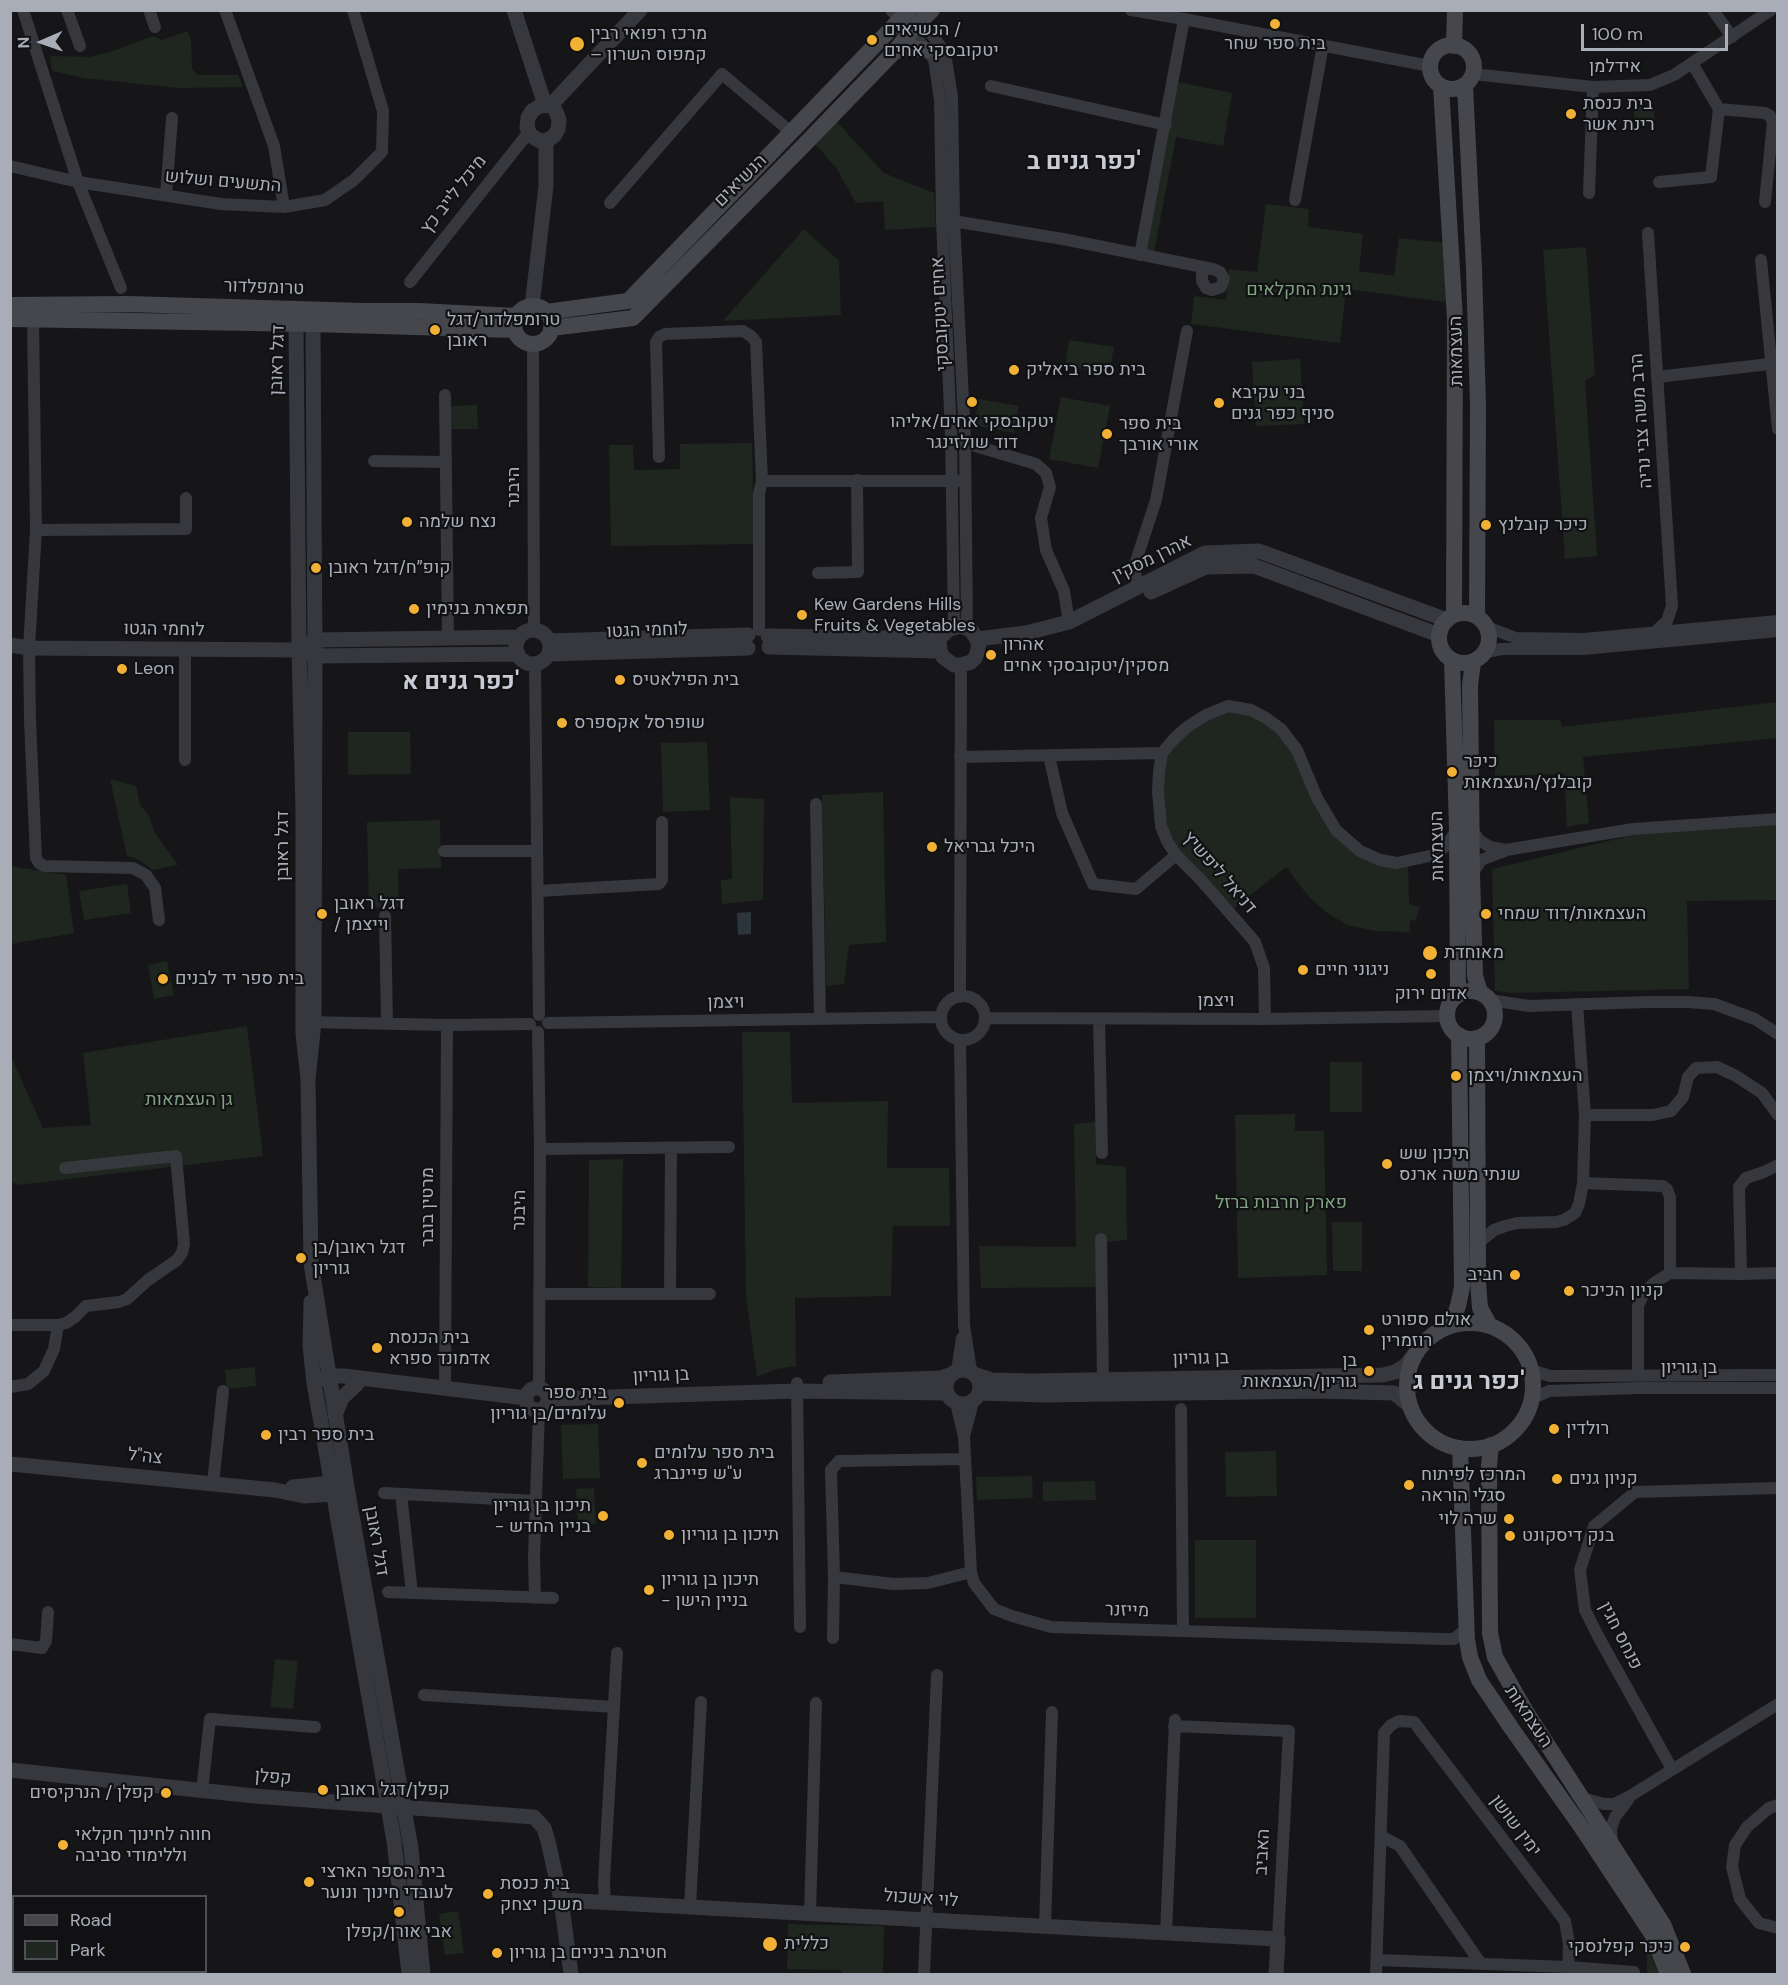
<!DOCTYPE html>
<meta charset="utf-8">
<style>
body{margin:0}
#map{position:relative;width:1788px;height:1985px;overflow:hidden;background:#161618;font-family:"DM Sans",sans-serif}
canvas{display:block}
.frame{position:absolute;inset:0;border:12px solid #a8adb8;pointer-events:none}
.legend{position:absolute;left:12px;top:1895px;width:195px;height:78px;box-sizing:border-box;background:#111113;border:2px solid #4d4f55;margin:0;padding:8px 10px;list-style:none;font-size:18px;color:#a8adb8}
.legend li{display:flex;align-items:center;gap:12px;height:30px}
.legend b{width:30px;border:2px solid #4d4f55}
.north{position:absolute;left:12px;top:12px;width:60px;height:60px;-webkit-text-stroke:4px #111113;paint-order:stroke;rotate:268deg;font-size:16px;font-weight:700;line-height:24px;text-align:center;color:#a8adb8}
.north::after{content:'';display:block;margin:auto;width:21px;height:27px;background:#a8adb8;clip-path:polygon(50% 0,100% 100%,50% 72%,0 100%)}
.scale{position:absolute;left:1581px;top:24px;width:147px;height:27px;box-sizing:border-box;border:3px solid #a8adb8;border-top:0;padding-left:8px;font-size:18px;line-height:21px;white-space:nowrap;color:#a8adb8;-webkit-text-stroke:4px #111113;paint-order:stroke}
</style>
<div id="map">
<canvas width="1788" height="1985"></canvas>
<div class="frame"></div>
<ul class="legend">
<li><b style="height:8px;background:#45474d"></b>Road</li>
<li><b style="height:16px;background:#1e261f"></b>Park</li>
</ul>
<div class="north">N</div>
<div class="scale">100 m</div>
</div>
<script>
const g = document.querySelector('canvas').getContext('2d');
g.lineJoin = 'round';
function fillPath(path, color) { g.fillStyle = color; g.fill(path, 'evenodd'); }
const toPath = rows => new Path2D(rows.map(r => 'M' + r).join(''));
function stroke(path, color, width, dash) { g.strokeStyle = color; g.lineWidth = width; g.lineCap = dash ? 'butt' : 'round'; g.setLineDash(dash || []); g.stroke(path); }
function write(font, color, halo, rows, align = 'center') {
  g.font = font + ' "DM Sans",Heebo,sans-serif'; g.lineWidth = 4.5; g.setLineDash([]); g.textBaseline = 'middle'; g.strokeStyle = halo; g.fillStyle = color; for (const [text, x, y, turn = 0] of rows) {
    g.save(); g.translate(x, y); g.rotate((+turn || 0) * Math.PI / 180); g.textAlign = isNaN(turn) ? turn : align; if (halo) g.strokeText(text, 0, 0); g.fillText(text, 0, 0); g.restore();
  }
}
const green = toPath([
 [187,31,191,39,192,68,197,75,238,75,243,87,178,88,84,78,52,71,50,56,90,57,113,51,153,36,162,40],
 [1173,81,1232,93,1223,146,1176,137,1153,258,1140,255],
 [1634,106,1654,106,1654,124,1634,124],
 [834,119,884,173,934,193,936,227,885,230,883,201,856,203,837,169,812,140],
 [1266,204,1309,209,1308,227,1363,234,1359,271,1394,276,1399,238,1445,243,1446,302,1346,289,1340,343,1191,324,1194,296,1226,300,1229,269,1257,272],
 [804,229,839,261,841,315,723,321],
 [1586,247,1595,375,1585,381,1597,556,1565,559,1543,250],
 [1069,340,1114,347,1109,374,1065,366],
 [1300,359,1304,424,1256,426,1252,362],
 [1061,397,1110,406,1098,468,1049,459],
 [979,399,1019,406,1014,433,974,425],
 [477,405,478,429,451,429,450,406],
 [752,443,754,544,611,546,609,445,633,445,634,470,680,469,680,444],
 [1777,702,1777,738,1583,757,1589,823,1567,827,1564,774,1495,776,1494,720,1560,720,1562,727],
 [1228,706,1281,729,1317,798,1360,851,1408,861,1409,904,1420,907,1415,921,1410,920,1410,932,1375,931,1347,925,1326,912,1309,897,1286,867,1229,912,1167,841,1159,772,1174,739],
 [348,732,410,732,411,774,348,775],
 [707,742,710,810,663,812,661,743],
 [110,779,136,786,140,804,150,818,154,832,178,865,152,870,140,860,127,856],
 [883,792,886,942,849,945,844,984,826,986,822,795],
 [730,797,764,799,763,900,722,904,721,880,732,879],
 [440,820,441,868,398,869,399,907,369,908,367,822],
 [1777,825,1777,900,1687,901,1689,989,1510,993,1495,991,1492,869,1637,834],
 [10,866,66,875,74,933,11,944],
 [127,884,131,913,84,920,79,891],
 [167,961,174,995,154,999,148,965],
 [247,1026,263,1156,18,1185,11,1181,10,1054,43,1128,91,1125,83,1053],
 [742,1032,790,1032,792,1103,888,1101,887,1168,949,1168,950,1226,893,1226,891,1296,795,1298,796,1366,776,1369,757,1377,746,1296],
 [1330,1062,1362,1062,1362,1112,1330,1112],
 [1295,1114,1295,1131,1324,1131,1327,1275,1238,1278,1235,1115],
 [1096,1122,1096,1164,1126,1167,1127,1240,1095,1243,1097,1287,981,1288,979,1246,1076,1247,1074,1124],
 [623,1159,621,1288,588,1287,589,1160],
 [1332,1222,1362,1222,1362,1271,1333,1271],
 [255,1367,256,1386,227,1389,225,1370],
 [598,1424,600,1478,563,1479,561,1425],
 [1276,1451,1277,1496,1226,1497,1225,1452],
 [1032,1476,1033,1498,977,1500,976,1477],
 [1095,1481,1096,1500,1043,1501,1043,1482],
 [594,1488,596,1524,578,1525,576,1489],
 [1195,1540,1256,1540,1256,1618,1195,1618],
 [275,1659,298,1661,293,1709,270,1707],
 [458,1911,464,1953,445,1955,439,1914],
 [788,1924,884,1926,883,1974,841,1974,841,1970,787,1969],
 [1647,1946,1659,1974,1647,1974]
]);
const water = toPath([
 [751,912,751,934,738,935,737,913]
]);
const minor = toPath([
 [23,10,78,182,121,288],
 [67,10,80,46],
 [149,10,155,27],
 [225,10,274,146,284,207],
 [891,10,911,31,934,59,940,100,942,220,951,435,954,627],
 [912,10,923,22,945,53,952,97,954,220,965,439,967,628],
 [1131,10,1184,19,1430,66],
 [1713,10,1732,37],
 [1473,74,1593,87,1650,85,1674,75,1771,10],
 [991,86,1166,125],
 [1719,109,1765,113,1770,116,1773,122,1765,202],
 [10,166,78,182,221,204,284,207,325,200,354,180,382,152,383,111,353,10],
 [1659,182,1711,177,1719,109,1692,63],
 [1589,193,1593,87],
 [166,195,172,118],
 [1295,200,1323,45],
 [610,203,722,74,791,132],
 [947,220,1063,239,1213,269,1220,272,1224,279,1221,287,1212,290,1206,288,1202,281,1202,274,1206,269],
 [1648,233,1672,606,1667,621,1654,633],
 [1140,255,1184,19],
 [1761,260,1778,429],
 [410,282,529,132],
 [36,314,33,319,36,530,29,648,30,721,36,858,39,863,44,866,133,868,146,875,155,888,159,920],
 [533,344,534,630],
 [1657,377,1778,363],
 [445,395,448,638],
 [965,443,1036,464,1046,473,1050,487,1041,518,1046,550,1064,591,1069,622],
 [659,457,656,342,659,337,665,334,743,331,751,336,756,342,762,481,759,494,759,630],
 [374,461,446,462],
 [762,481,958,481],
 [36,530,186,529,186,498],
 [818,573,858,572,857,480],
 [1138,587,1134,567,1156,500,1187,331],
 [1487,627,1516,638,1584,639,1778,621],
 [185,650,185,760],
 [1486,652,1502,649,1583,649,1778,631],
 [535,664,539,1015],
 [1049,756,1062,813,1093,884,1136,889,1176,855],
 [960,757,1162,753],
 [816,804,820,1019],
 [1473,831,1479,840,1490,847,1506,850,1633,829,1778,819],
 [444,851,536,851],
 [1472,874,1481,860,1505,851],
 [538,891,659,884,662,880,662,822],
 [385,916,387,1023],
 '941 1018a22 22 0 1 1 44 0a22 22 0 1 1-44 0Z',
 [960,997,961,665],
 [1490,1000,1529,1006,1648,1002,1688,1002,1714,1004,1755,1019,1778,1034],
 [985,1018,1265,1019,1448,1016],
 [1099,1019,1102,1153],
 [1265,1019,1264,968,1255,942,1200,879,1176,855,1167,841,1161,826,1158,791,1159,772,1162,753,1174,739,1187,727,1206,715,1228,706,1251,710,1266,718,1281,729,1297,750,1317,798,1336,830,1360,851,1380,860,1397,863,1434,855,1447,845,1457,829],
 [307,1022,447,1025,530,1024],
 [548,1023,941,1017],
 [538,1032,540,1149,539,1388],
 [960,1041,964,1325,971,1371],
 [1585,1115,1653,1115,1671,1111,1683,1097,1688,1077,1696,1068,1717,1067,1736,1076,1762,1093,1778,1115],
 [540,1149,729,1147],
 [1583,1183,1663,1186,1667,1189,1670,1197,1670,1273],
 [1101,1239,1103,1380],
 [1478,1243,1494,1230,1505,1226,1517,1223,1556,1222,1564,1220,1575,1213,1579,1204,1583,1183,1585,1115,1577,1004],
 [1741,1274,1739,1187,1746,1178,1764,1172,1778,1165],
 [539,1294,710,1294],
 [670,1294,671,1148],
 [10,1325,58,1325,66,1323,75,1317,86,1306,119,1302,127,1299,148,1280,177,1260,182,1253,184,1244,176,1156,65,1168],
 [1531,1370,1550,1376,1778,1375],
 [957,1371,962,1338],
 [1638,1375,1638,1306,1644,1293,1654,1283,1670,1273,1741,1274,1778,1273],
 [797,1383,800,1627],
 [10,1387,28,1384,44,1371,54,1349,58,1325],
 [445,1389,447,1025],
 [1531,1399,1549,1391,1638,1388,1778,1388],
 [956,1403,964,1437,971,1572,974,1583,994,1609,1012,1616,1051,1627,1441,1639,1454,1639,1467,1628],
 [1181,1409,1183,1630],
 [964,1436,973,1402],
 [213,1483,223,1391],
 [384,1493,536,1501],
 [401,1494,412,1593],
 [834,1577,893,1584,928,1583,971,1572],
 [388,1592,553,1598],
 [535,1598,534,1557,539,1410],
 [833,1638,834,1577,831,1470,839,1461,964,1459],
 [10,1644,42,1648,46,1641,48,1612],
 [424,1695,614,1707],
 [1174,1726,1289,1731,1278,1939],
 [1672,1769,1598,1636,1585,1610,1580,1570,1594,1526,1635,1492,1778,1488],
 [202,1791,210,1719,315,1727],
 [1582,1798,1604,1804,1614,1804,1630,1796,1778,1704],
 [1778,1805,1769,1808,1747,1827,1735,1845,1732,1867,1740,1899,1759,1923,1778,1928],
 [1381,1836,1400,1846,1481,1964],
 [1612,1843,1611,1829,1615,1817,1628,1800],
 [605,1903,604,1881,617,1653],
 [690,1907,701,1702],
 [810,1914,816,1703],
 [1045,1926,1052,1712],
 [1166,1933,1175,1720],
 [1377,1960,1568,1967,1634,1972],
 [166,1974,167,1972],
 [924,1974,937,1675],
 [1376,1974,1384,1733,1391,1725,1399,1721,1414,1722,1565,1921,1569,1944,1568,1974]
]);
const tertiary = toPath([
 [514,10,545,105],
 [548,105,554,108,557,114,559,120,558,129,554,136,548,140,540,141,530,135,527,127,528,118,532,111,540,106,548,105],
 [550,106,640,10],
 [532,306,546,186,546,141],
 [1151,592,1206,567,1254,566,1439,635],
 [960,626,971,630,979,643,977,653,975,658,971,662,961,665,954,665,943,657,940,651,939,639,948,630,960,626],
 '516 647a17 17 0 1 1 34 0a17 17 0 1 1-34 0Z',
 [768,636,939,639],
 [977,639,1026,633,1069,622,1205,553,1259,551,1447,620],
 [549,641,748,635],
 [10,645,29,648,299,650,315,656,518,654],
 [306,645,315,640,519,637],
 [769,647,940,651],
 [549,654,748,648],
 [308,1079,314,1022,315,656,313,324,303,309,296,323,299,650,303,811,303,1034,308,1079,311,1263,348,1493,411,1848,423,1974],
 [311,1302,310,1346,314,1383,394,1841,409,1974],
 '946 1387a17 17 0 1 1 34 0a17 17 0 1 1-34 0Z',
 [976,1375,992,1380,1031,1381,1383,1375,1395,1372,1405,1366,1418,1350],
 [320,1380,329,1376,344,1376,526,1398],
 [830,1382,940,1378,952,1374],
 '526 1399a11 11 0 1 1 22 0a11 11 0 1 1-22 0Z',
 [980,1393,1043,1395,1319,1391,1394,1393,1410,1406],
 [548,1399,797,1391,947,1393],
 [335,1415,342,1398,357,1384],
 [10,1464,275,1490,304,1496,333,1494,341,1490],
 [293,1487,331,1483,341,1485],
 [10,1770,254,1796,534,1817,544,1828,548,1841,561,1900,571,1974],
 [561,1900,1278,1939,1276,1974]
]);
const secondary = toPath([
 '1430 67a22 22 0 1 1 44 0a22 22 0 1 1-44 0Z',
 [1454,46,1455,10],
 [895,51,912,48,926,50],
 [1465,85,1474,269,1478,405,1477,616],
 [1441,86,1455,320,1454,615],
 [10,305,128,304,364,311,419,311,516,316],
 '514 325a19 19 0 1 1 38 0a19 19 0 1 1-38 0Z',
 [546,312,628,301,909,10],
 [10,319,313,324,515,330],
 [551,328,633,318,805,144,895,51,911,31,932,10],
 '1439 638a25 25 0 1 1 50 0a25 25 0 1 1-50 0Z',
 [1452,661,1457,828,1458,995],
 [1473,662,1470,685,1472,874,1475,976,1480,992],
 '1447 1015a24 24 0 1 1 48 0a24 24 0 1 1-48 0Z',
 [1477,1038,1478,1281,1480,1308,1490,1326],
 '1407 1386a63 63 0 1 1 126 0a63 63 0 1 1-126 0Z',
 [1451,1325,1458,1306,1462,1287,1459,1035],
 [1491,1445,1489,1466,1490,1633,1495,1657,1525,1710,1663,1924,1683,1974],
 [1460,1448,1467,1640,1470,1657,1479,1680,1512,1729,1582,1828,1652,1934,1668,1974]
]);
const markers = [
 [1275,24,6,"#f2b134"],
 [872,40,6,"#f2b134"],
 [577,44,8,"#f2b134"],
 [1571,114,6,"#f2b134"],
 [435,330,6,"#f2b134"],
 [1014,370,6,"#f2b134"],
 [972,402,6,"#f2b134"],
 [1219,403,6,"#f2b134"],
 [1107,434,6,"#f2b134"],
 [407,522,6,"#f2b134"],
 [1486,525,6,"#f2b134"],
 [316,568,6,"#f2b134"],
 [414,609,6,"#f2b134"],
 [802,615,6,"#f2b134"],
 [991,655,6,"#f2b134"],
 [122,669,6,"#f2b134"],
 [620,680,6,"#f2b134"],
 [562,723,6,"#f2b134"],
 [1452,772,6,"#f2b134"],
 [932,847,6,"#f2b134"],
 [322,914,6,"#f2b134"],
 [1486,914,6,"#f2b134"],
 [1430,953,8,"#f2b134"],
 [1303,970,6,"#f2b134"],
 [1431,974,6,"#f2b134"],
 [163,979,6,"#f2b134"],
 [1456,1076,6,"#f2b134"],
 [1387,1164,6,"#f2b134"],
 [301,1258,6,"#f2b134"],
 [1515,1275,6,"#f2b134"],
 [1569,1291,6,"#f2b134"],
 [1369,1330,6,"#f2b134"],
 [377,1348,6,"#f2b134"],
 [1369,1371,6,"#f2b134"],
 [619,1403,6,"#f2b134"],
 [1554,1429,6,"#f2b134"],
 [266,1435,6,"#f2b134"],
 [642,1463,6,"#f2b134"],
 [1557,1479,6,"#f2b134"],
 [1409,1485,6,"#f2b134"],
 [603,1516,6,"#f2b134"],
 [1509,1519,6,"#f2b134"],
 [669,1535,6,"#f2b134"],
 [1510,1536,6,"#f2b134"],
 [649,1590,6,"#f2b134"],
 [323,1790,6,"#f2b134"],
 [166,1793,6,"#f2b134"],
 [63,1845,6,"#f2b134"],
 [309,1882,6,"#f2b134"],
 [488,1894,6,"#f2b134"],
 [399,1912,6,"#f2b134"],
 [770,1944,8,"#f2b134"],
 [1685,1947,6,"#f2b134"],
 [497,1953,6,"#f2b134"]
];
const poiNames = [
 ["הנשיאים /",884,30],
 ["יטקובסקי אחים",884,51],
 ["מרכז רפואי רבין",590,34],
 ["– קמפוס השרון",590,55],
 ["בית ספר שחר",1275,44,"center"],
 ["בית כנסת",1583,104],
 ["רינת אשר",1583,125],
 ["טרומפלדור/דגל",447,320],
 ["ראובן",447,341],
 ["בית ספר ביאליק",1026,370],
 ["בני עקיבא",1231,393],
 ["סניף כפר גנים",1231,414],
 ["יטקובסקי אחים/אליהו",972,422,"center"],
 ["דוד שולזינגר",972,443,"center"],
 ["בית ספר",1119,424],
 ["אורי אורבך",1119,445],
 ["נצח שלמה",419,522],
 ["כיכר קובלנץ",1498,525],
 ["קופ״ח/דגל ראובן",328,568],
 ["Kew Gardens Hills",814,605],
 ["Fruits & Vegetables",814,626],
 ["תפארת בנימין",426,609],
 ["אהרון",1003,645],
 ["מסקין/יטקובסקי אחים",1003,666],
 ["Leon",134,669],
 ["בית הפילאטיס",632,680],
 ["שופרסל אקספרס",574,723],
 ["כיכר",1464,762],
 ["קובלנץ/העצמאות",1464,783],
 ["היכל גבריאל",944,847],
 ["דגל ראובן",334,904],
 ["/ וייצמן",334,925],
 ["העצמאות/דוד שמחי",1498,914],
 ["מאוחדת",1444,953],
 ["ניגוני חיים",1315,970],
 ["בית ספר יד לבנים",175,979],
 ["אדום ירוק",1431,994,"center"],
 ["העצמאות/ויצמן",1468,1076],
 ["תיכון שש",1399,1154],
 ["שנתי משה ארנס",1399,1175],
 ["דגל ראובן/בן",313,1248],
 ["גוריון",313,1269],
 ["חביב",1503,1275,"right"],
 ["קניון הכיכר",1581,1291],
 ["אולם ספורט",1381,1320],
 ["רוזמרין",1381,1341],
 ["בית הכנסת",389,1338],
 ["אדמונד ספרא",389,1359],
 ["בן",1357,1361,"right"],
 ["גוריון/העצמאות",1357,1382,"right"],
 ["בית ספר",607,1393,"right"],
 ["עלומים/בן גוריון",607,1414,"right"],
 ["רולדין",1566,1429],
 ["בית ספר רבין",278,1435],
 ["בית ספר עלומים",654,1453],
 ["ע\"ש פיינברג",654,1474],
 ["המרכז לפיתוח",1421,1475],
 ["סגלי הוראה",1421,1496],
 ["קניון גנים",1569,1479],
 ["תיכון בן גוריון",591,1506,"right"],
 ["- בניין החדש",591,1527,"right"],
 ["שרה לוי",1497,1519,"right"],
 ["תיכון בן גוריון",681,1535],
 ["בנק דיסקונט",1522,1536],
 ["תיכון בן גוריון",661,1580],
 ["- בניין הישן",661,1601],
 ["קפלן/דגל ראובן",335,1790],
 ["קפלן / הנרקיסים",154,1793,"right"],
 ["חווה לחינוך חקלאי",75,1835],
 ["וללימודי סביבה",75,1856],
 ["בית הספר הארצי",321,1872],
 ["לעובדי חינוך ונוער",321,1893],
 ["בית כנסת",500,1884],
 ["משכן יצחק",500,1905],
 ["אבי אורן/קפלן",399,1932,"center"],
 ["כללית",784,1944],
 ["כיכר קפלנסקי",1673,1947,"right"],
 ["חטיבת ביניים בן גוריון",509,1953]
];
const streetNames = [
 ["אידלמן",1615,67],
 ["הנשיאים",741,181,-45],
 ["התשעים ושלוש",223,182,5],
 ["מיכל לייב כץ",454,195,-52],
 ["טרומפלדור",264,288,2],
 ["אחים יטקובסקי",941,314,-93],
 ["העצמאות",1457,351,-91],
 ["דגל ראובן",278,360,-88],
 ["הרב משה צבי נריה",1642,421,-94],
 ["היבנר",514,487,-90],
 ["אהרן מסקין",1152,559,-26],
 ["לוחמי הגטו",164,630,1],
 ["לוחמי הגטו",647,631,-2],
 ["דגל ראובן",283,846,-90],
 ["העצמאות",1438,846,-91],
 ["דניאל ליפשיץ",1219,873,49],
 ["ויצמן",1216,1001],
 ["ויצמן",726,1003,-1],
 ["מרטין בובר",428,1207,-90],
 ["היבנר",520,1210,-89],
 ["בן גוריון",1201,1359,-1],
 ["בן גוריון",1689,1368],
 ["בן גוריון",661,1376,-2],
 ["צה\"ל",145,1457,6],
 ["דגל ראובן",376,1541,80],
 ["מייזנר",1127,1611,2],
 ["פנחס חגין",1620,1636,63],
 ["העצמאות",1528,1717,56],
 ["קפלן",273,1778,5],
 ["ימין שושן",1515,1826,53],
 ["האביב",1263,1852,-87],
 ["לוי אשכול",921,1899,4]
];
const parkNames = [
 ["גינת החקלאים",1299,290],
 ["גן העצמאות",189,1100],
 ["פארק חרבות ברזל",1281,1203]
];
const districtNames = [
 ["כפר גנים ב'",1084,163],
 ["כפר גנים א'",461,683],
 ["כפר גנים ג'",1469,1383]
];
fillPath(green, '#1e261f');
fillPath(water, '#2c353c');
stroke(minor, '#37383d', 12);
stroke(tertiary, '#37383d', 15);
stroke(secondary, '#45474d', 16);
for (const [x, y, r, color] of markers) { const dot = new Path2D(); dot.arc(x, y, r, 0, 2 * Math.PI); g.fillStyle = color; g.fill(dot); stroke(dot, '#111113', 2); }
write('18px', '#a8adb8', '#111113', poiNames, 'left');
write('18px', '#a8adb8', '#111113', streetNames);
write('18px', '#7fa381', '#111113', parkNames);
write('bold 24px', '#c9ccd4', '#111113', districtNames);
</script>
